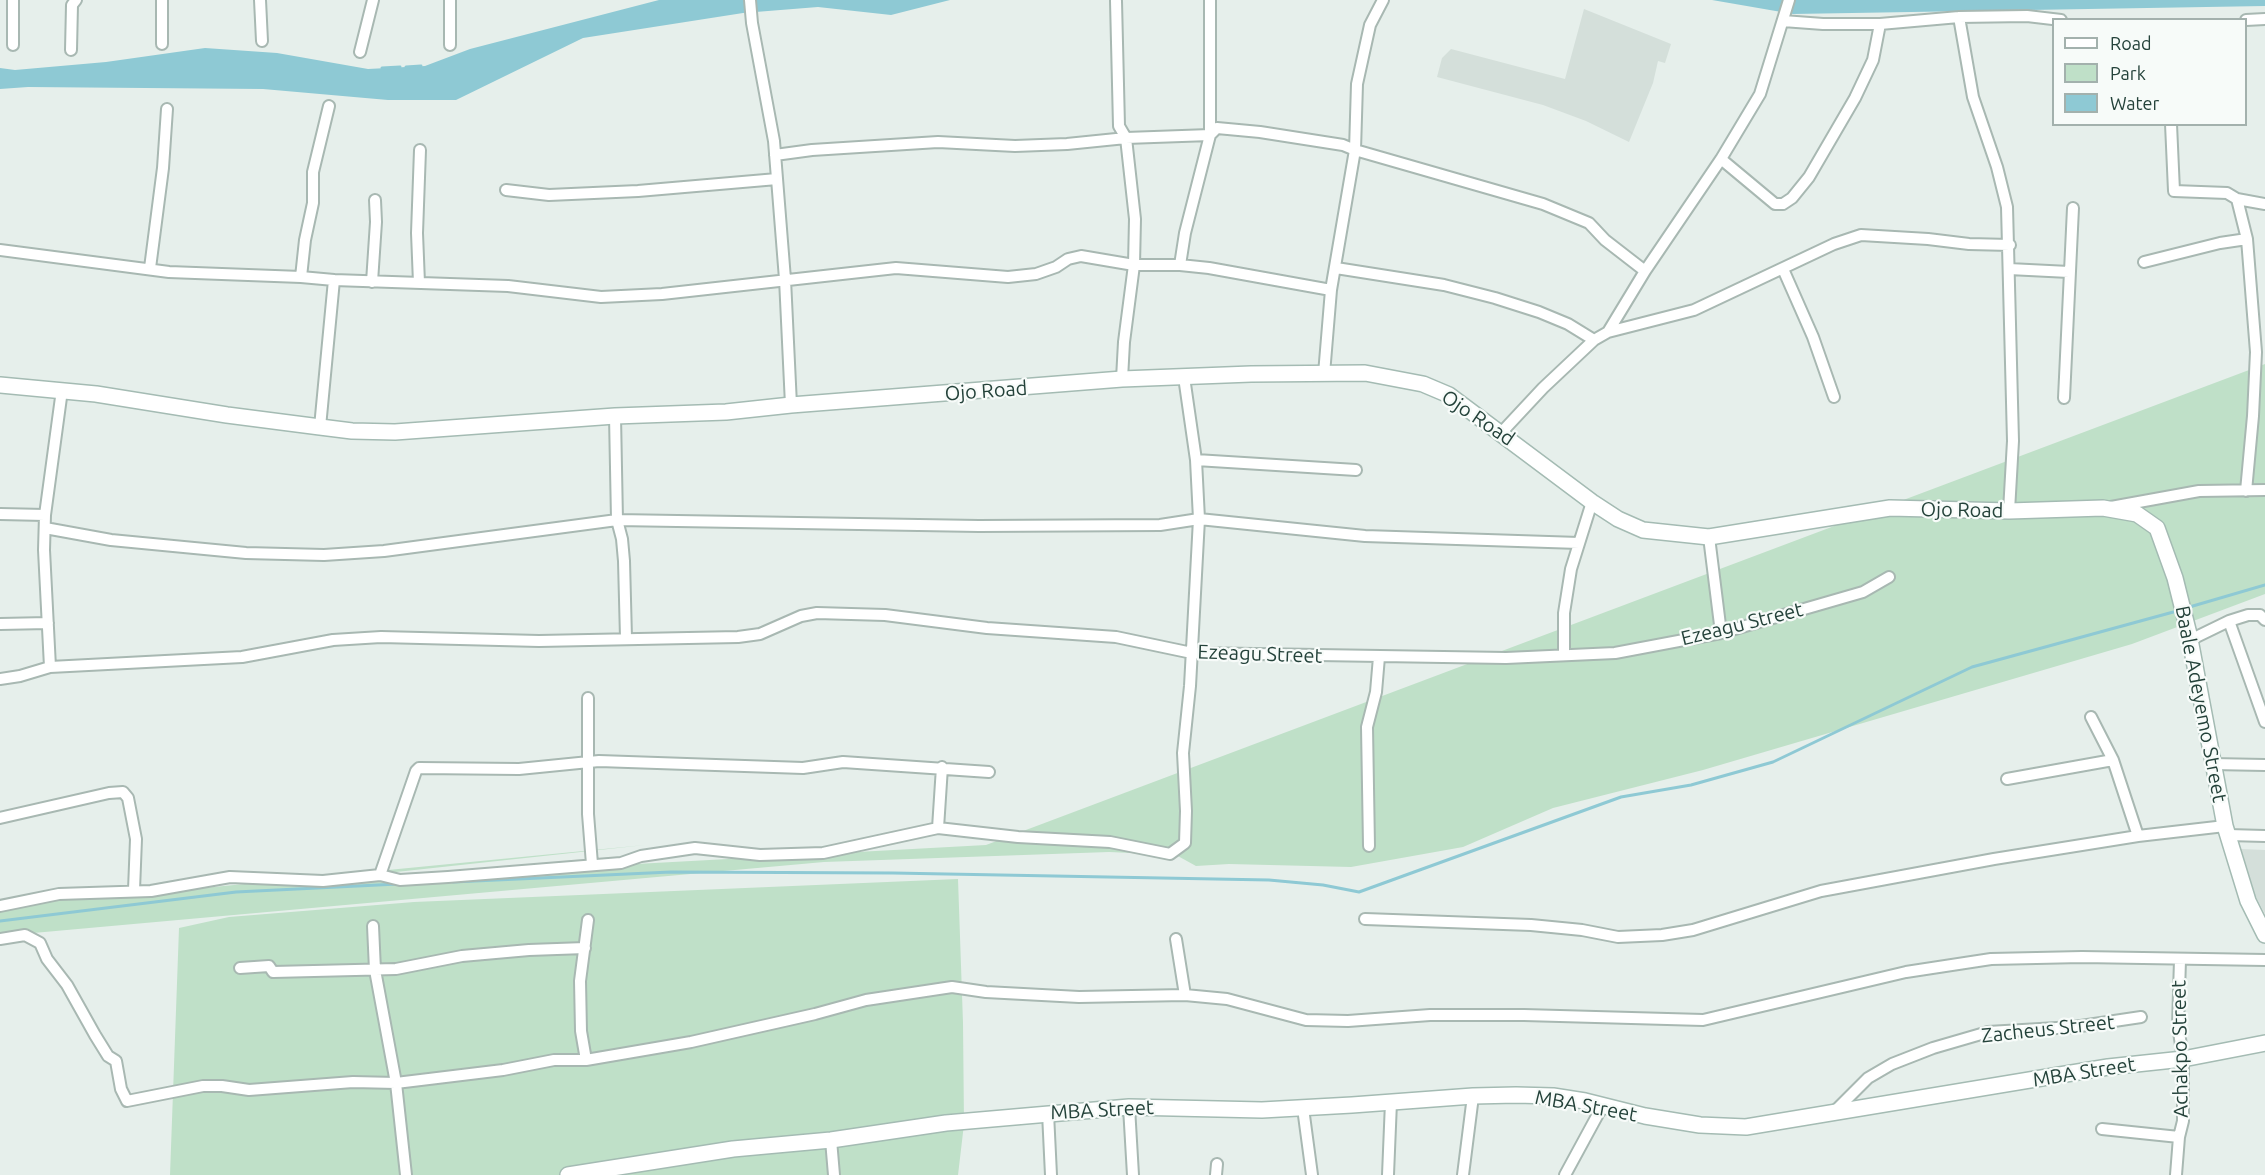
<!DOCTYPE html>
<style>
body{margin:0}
#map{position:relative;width:2265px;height:1175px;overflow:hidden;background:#e6efeb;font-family:Ubuntu,sans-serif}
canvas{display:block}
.legend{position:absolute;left:2052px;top:18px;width:195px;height:108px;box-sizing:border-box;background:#f7fbf9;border:2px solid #a3b1ad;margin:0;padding:8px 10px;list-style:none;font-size:18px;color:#24423a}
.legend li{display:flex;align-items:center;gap:12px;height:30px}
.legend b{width:30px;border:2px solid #a3b1ad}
</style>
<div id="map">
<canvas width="2265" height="1175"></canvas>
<ul class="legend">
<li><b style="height:8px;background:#fff"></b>Road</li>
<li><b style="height:16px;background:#bfe0c8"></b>Park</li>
<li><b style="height:16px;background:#8ec9d4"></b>Water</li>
</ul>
</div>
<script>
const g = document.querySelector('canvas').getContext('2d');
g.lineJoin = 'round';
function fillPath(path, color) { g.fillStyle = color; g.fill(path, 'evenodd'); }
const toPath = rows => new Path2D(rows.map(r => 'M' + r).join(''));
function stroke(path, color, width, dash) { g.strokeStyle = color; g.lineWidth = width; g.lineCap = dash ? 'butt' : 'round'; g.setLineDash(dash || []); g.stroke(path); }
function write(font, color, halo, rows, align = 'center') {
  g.font = font + ' Ubuntu,sans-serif'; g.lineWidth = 4.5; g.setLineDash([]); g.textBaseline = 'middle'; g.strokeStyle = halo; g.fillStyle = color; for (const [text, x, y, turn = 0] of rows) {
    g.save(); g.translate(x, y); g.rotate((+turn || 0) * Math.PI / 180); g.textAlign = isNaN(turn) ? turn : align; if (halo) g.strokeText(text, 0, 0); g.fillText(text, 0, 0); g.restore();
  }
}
const built = toPath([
 [1584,9,1671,44,1665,63,1658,61,1653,83,1629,142,1586,121,1543,105,1437,77,1442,58,1451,49,1565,79],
 [2241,849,2265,850,2265,914,2254,893]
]);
const green = toPath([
 [2265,364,2265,594,2132,644,1703,770,1553,808,1463,847,1351,867,1229,864,1196,866,1176,855,1109,852,824,862,0,936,0,899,203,888,645,845,304,882,986,845],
 [958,879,963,1023,964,1124,958,1175,170,1175,179,928,229,917,414,902]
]);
const water = toPath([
 [659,0,950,0,891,15,818,7,743,13,583,38,456,100,388,100,263,89,28,87,0,89,0,68,15,70,106,62,205,48,277,53,368,69,425,66,470,49],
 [1712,0,2265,0,2265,6,1793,14]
]);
const stream = toPath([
 [406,67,421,66],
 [382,68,400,67],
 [2186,608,2265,585],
 [453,882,671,872,893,873,1269,880,1323,885,1359,892,1621,797,1691,785,1773,762,1972,667,2177,611],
 [0,921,236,892,398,884]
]);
const street = toPath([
 [13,0,13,45],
 [162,0,162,44],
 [260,0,262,41],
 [750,0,752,23,774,141,785,279,791,405],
 [1116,1,1119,126,1126,138,1135,219,1134,265,1124,342,1122,379],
 [1959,17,1973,97,1997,167,2007,207,2013,441,2009,511],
 [2246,20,2265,19],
 [1783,21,1823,24,1880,24,1959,17,2027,16,2061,20],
 [450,45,450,0],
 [71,50,72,5,76,0],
 [360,52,373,0],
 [2171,124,2174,191,2227,193,2237,199,2265,204],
 [775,155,812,150,938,142,1015,146,1067,144,1126,138,1210,135,1217,128,1260,132,1343,145,1355,150,1543,204,1589,223,1605,240,1645,271],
 [1721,159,1775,204,1783,204,1792,198,1809,177,1855,98,1873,60,1880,24],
 [506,190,549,195,638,191,777,179],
 [2237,199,2247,239,2256,352,2253,416,2246,491],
 [0,250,169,272,301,277,334,280,508,286,601,297,662,294,896,268,1008,277,1036,274,1056,267,1068,259,1081,256,1134,265,1180,265,1209,268,1331,290],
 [2144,262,2220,243,2247,239],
 [1180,265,1185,233,1210,135,1210,0],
 [150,268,163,168,167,109],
 [1336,268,1444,285,1495,298,1539,312,1568,324,1594,340],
 [1783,269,1813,337,1834,397],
 [2009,269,2069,272],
 [301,277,305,240,313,203,313,172,329,106],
 [372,282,376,222,375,200],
 [419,283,417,233,420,150],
 [1608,332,1694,310,1834,244,1861,235,1928,239,1969,244,2010,245],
 [1324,374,1331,290,1355,150,1357,84,1370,25,1383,0],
 [2064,398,2073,208],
 [615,416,617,520,622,539,624,561,626,638],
 [320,427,334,280],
 [1501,433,1543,388,1594,340,1608,332,1645,271,1721,159,1760,94,1789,0],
 [1196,460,1356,470],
 [2111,507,2199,491,2265,490],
 [0,514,45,515],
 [45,528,111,540,246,553,324,555,384,551,617,520,979,526,1160,525,1199,519,1365,536,1579,543],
 [1709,537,1721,633],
 [2229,621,2265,722],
 [0,624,48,623],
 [2190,640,2229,621,2248,615,2260,615,2265,620],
 [1564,655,1564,613,1571,569,1592,502],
 [50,667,44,550,45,515,62,390],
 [0,679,20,676,50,667,242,657,333,640,381,637,539,641,738,637,760,634,801,616,817,613,885,615,987,628,1116,637,1192,653,1506,658,1615,653,1721,633,1863,592,1889,577],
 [588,698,588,814,592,864],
 [2091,717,2113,760,2138,836],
 [2212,764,2265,765],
 [2007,779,2113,760],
 [0,818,109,793,123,792,128,798,136,839,134,890],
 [938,828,942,767],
 [2228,835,2265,836],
 [1369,846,1367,727,1376,692,1379,657],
 [380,875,416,771,419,768,519,769,599,761,803,768,843,762,989,772],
 [0,906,59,894,151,891,230,877,323,881,380,875,400,880,448,877,621,863,641,856,695,848,760,855,823,853,938,828,1018,837,1110,842,1170,854,1185,843,1186,811,1183,753,1190,686,1199,519,1196,460,1184,377],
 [1365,919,1531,925,1582,930,1618,937,1662,935,1693,930,1821,891,1994,859,2138,836,2225,826],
 [373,926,375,970,396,1083,406,1175],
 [0,939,25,935,40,943,47,959,67,985,95,1035,108,1056,116,1061,121,1089,127,1101,203,1086,222,1086,249,1090,353,1082,396,1083,503,1070,554,1060,586,1060,691,1042,815,1014,866,1000,952,987,986,992,1079,997,1185,995,1227,999,1306,1020,1348,1021,1430,1015,1524,1015,1703,1020,1906,972,1991,959,2082,957,2265,960],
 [1176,939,1185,995],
 [240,968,269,966,273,972,396,969,462,956,529,950,585,948],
 [586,1060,581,1031,580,981,588,920],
 [1129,1107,1133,1175],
 [1303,1108,1312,1175],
 [1048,1113,1051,1175],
 [1833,1113,1868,1078,1892,1064,1933,1048,1988,1032,2074,1027,2141,1017],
 [2102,1129,2179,1137],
 [831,1140,834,1175],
 [1216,1175,1217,1164],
 [1388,1175,1391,1102],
 [1463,1175,1473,1096],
 [1565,1175,1603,1105],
 [2176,1175,2179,1137,2183,1121,2183,1059,2178,1025,2180,960]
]);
const secondary = toPath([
 [0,385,96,394,227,415,320,427,352,431,395,432,615,416,726,412,791,405,1122,379,1251,374,1365,373,1423,384,1449,395,1592,502,1618,519,1643,530,1709,537,1890,508,2009,511,2103,508,2137,514,2157,528,2175,578,2189,634,2225,826,2248,901,2265,935],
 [568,1175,733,1149,831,1140,946,1123,1129,1107,1262,1110,1352,1105,1473,1096,1516,1095,1553,1096,1585,1101,1645,1116,1700,1125,1746,1127,2108,1067,2183,1059,2265,1043]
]);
const streetNames = [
 ["Ojo Road",986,391,-4],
 ["Ojo Road",1478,418,34],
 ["Ojo Road",1962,510,1],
 ["Ezeagu Street",1742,624,-14],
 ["Ezeagu Street",1260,654,2],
 ["Baale Adeyemo Street",2201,704,79],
 ["Zacheus Street",2048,1029,-6],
 ["Achakpo Street",2180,1049,-91],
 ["MBA Street",2084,1072,-9],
 ["MBA Street",1586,1106,10],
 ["MBA Street",1102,1110,-3]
];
fillPath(built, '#d4dfda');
fillPath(green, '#bfe0c8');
fillPath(water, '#8ec9d4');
stroke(stream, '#8ec9d4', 3);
stroke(street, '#a8b8b2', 14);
stroke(secondary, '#a4bbb3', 18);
stroke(street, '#fff', 10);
stroke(secondary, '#fff', 15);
write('20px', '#24423a', '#f7fbf9', streetNames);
</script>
